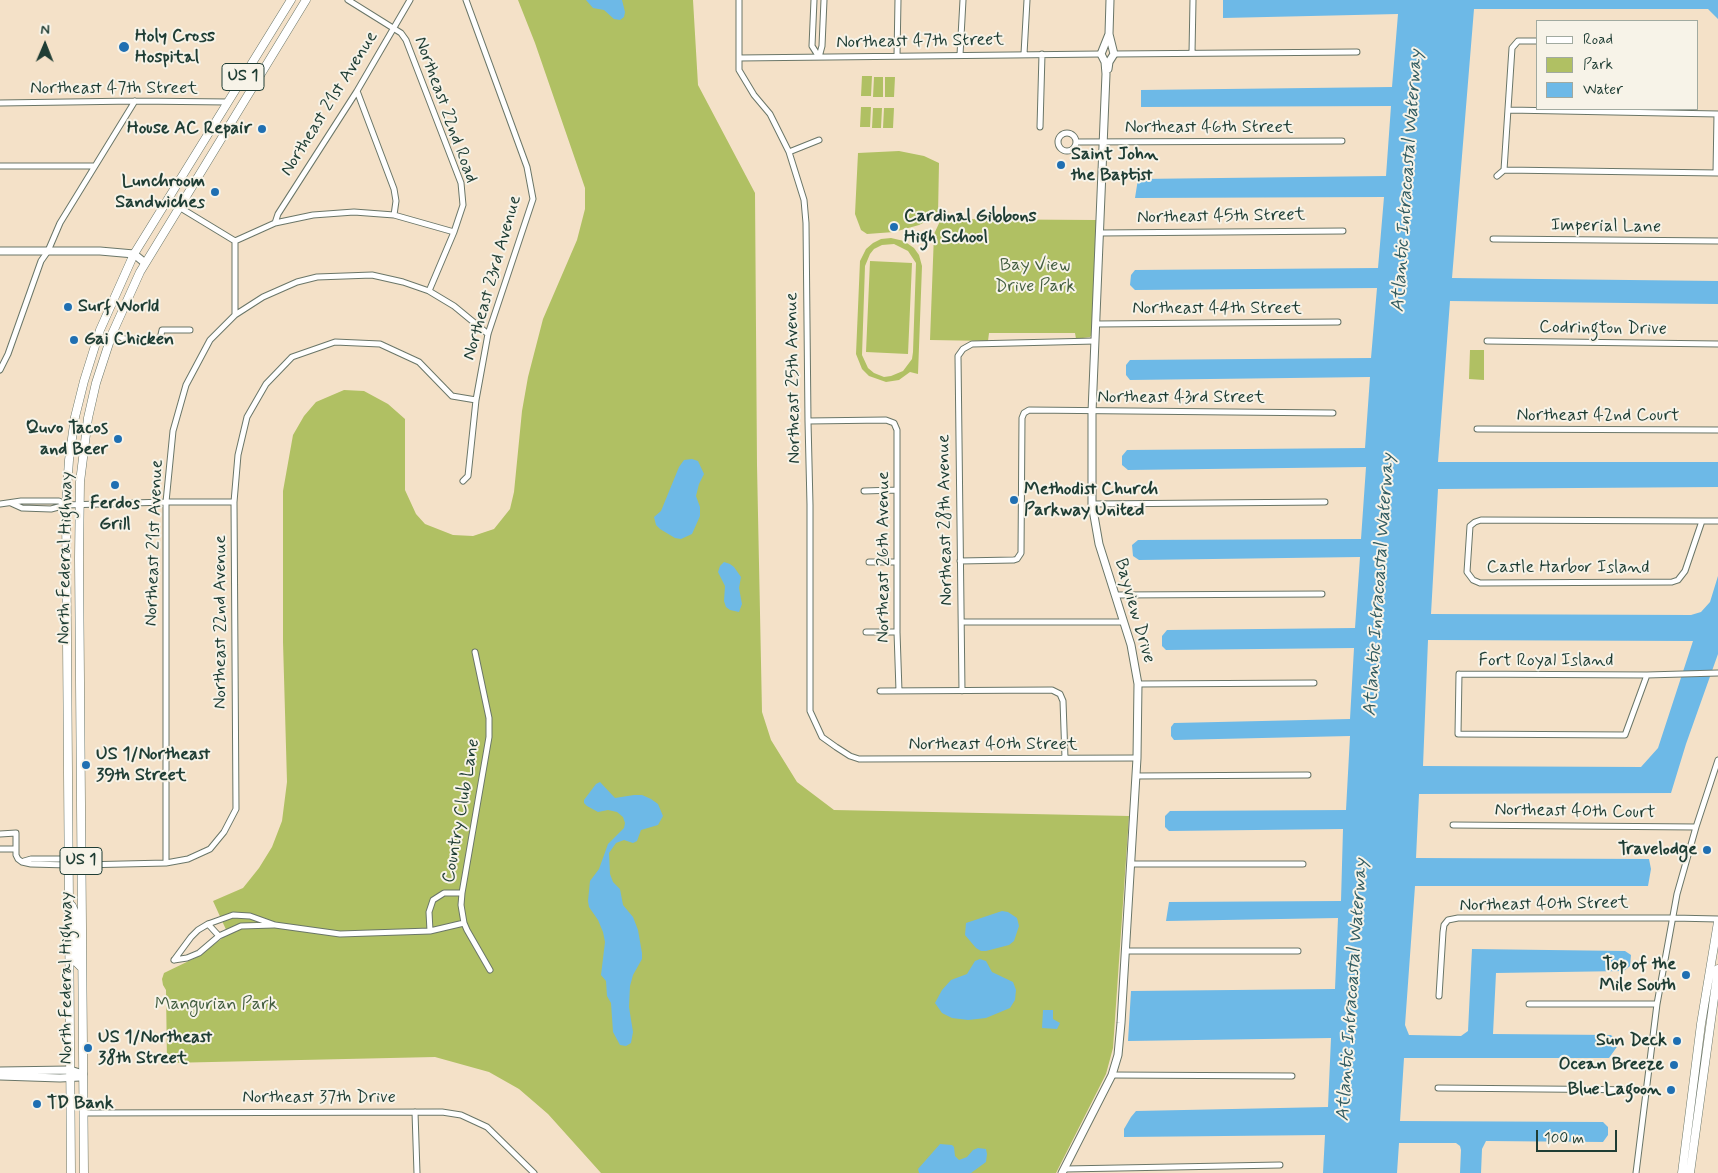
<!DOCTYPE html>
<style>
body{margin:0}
#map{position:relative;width:1718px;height:1173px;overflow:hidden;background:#f4e1c8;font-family:Mynerve,sans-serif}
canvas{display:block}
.legend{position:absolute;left:1536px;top:20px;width:162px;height:90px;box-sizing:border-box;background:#f7f3e8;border:1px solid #a1aaa0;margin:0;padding:6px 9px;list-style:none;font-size:15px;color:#1f3d34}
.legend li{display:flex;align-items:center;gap:10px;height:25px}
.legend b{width:25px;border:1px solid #a1aaa0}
.north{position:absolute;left:20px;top:20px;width:50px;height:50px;-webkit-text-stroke:4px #f7f3e8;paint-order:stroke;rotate:1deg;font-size:14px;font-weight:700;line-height:20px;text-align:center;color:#1f3d34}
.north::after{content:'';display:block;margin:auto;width:18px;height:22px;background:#1f3d34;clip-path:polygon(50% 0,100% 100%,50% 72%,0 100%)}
.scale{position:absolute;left:1536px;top:1130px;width:81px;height:22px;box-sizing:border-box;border:2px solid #1f3d34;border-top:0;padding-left:6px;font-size:15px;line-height:18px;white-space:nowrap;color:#1f3d34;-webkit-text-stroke:4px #f7f3e8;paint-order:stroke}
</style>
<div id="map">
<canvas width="1718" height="1173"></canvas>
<ul class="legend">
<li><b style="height:6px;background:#fff"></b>Road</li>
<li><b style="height:14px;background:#b0c063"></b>Park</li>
<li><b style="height:14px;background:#6db9e7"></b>Water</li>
</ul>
<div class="north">N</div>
<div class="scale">100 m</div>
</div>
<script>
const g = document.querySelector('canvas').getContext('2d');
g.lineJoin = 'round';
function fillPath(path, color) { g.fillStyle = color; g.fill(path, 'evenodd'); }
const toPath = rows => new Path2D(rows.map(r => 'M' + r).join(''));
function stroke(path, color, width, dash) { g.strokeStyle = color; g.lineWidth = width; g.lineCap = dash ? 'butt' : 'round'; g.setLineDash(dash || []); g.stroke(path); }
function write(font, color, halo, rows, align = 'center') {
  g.font = font + ' Mynerve,sans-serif'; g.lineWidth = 4; g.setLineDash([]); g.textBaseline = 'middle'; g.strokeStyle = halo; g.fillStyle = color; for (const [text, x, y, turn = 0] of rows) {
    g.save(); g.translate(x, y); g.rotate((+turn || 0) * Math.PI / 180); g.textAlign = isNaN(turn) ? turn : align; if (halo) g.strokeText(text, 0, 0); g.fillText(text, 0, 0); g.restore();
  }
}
const green = toPath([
 [518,0,693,0,698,85,755,193,757,465,762,712,771,740,797,782,834,810,1129,816,1113,1048,1106,1074,1056,1173,601,1173,548,1114,519,1089,489,1072,435,1057,167,1063,166,990,163,985,162,979,164,973,197,957,228,934,213,901,243,888,259,868,272,847,282,821,287,782,283,642,283,491,293,435,304,416,316,402,344,390,364,391,388,404,405,419,405,490,416,514,425,524,453,535,473,536,494,529,510,509,514,492,522,411,528,377,543,319,577,240,585,209,585,188,535,43],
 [862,76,872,76,871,96,861,96],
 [874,77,883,77,883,97,873,97],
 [885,77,895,77,894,97,885,97],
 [861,107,871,107,870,127,860,127],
 [873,108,882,108,881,128,872,128],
 [884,108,894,108,893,128,883,128],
 [899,151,924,156,939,163,938,215,919,225,894,232,867,234,861,230,855,214,858,153],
 [941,219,1096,220,1093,333,1090,337,1076,339,1075,333,989,333,988,341,930,340,934,234],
 [891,238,904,241,914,248,919,255,922,266,918,374,910,372,899,380,886,382,869,376,862,369,856,354,860,261,866,249,873,243,881,239],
 [894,244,908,251,916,263,913,352,912,359,903,371,891,376,884,377,874,373,868,368,862,355,865,266,870,254,874,249,882,245],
 [870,261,912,263,908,354,866,352],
 [1470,350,1484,350,1484,380,1469,379]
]);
const water = toPath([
 [586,0,622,0,625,12,624,17,620,20,614,19,604,10,593,8],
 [1223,0,1718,0,1718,19,1708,9,1474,9,1452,278,1718,281,1718,304,1450,301,1438,462,1718,462,1718,487,1438,489,1431,614,1691,615,1701,612,1710,602,1718,576,1718,654,1686,744,1671,793,1419,794,1416,858,1649,859,1651,869,1648,886,1415,886,1405,1025,1409,1035,1461,1036,1468,1031,1472,949,1625,951,1631,955,1630,966,1624,971,1496,973,1493,1034,1611,1035,1619,1044,1609,1058,1404,1058,1400,1121,1603,1122,1608,1127,1608,1135,1603,1142,1486,1141,1482,1149,1481,1173,1460,1173,1461,1150,1460,1146,1456,1143,1399,1143,1397,1173,1323,1173,1325,1135,1124,1137,1124,1129,1131,1117,1136,1111,1328,1107,1331,1038,1128,1041,1131,991,1335,989,1338,918,1166,921,1169,902,1341,901,1343,829,1169,831,1165,827,1165,816,1170,811,1346,810,1350,736,1174,740,1171,736,1171,727,1174,723,1350,719,1354,648,1166,650,1162,646,1162,636,1167,630,1355,628,1360,557,1139,560,1133,556,1132,545,1138,540,1361,539,1366,467,1128,470,1122,465,1122,456,1127,450,1365,448,1370,377,1130,380,1126,375,1126,365,1130,360,1371,358,1377,288,1135,290,1130,285,1131,275,1135,270,1378,268,1384,197,1135,198,1138,179,1386,176,1391,106,1141,107,1141,90,1392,87,1398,14,1223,18],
 [1428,640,1693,641,1658,748,1641,767,1423,766],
 [692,459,698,461,704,474,699,484,696,496,700,507,700,516,692,534,681,539,675,538,660,529,656,525,654,517,661,511,679,467,684,460],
 [724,562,730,564,734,567,741,577,739,588,742,604,739,612,730,610,726,607,724,601,725,586,718,572,720,566],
 [600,782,615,798,634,795,642,795,651,799,658,804,663,816,658,825,641,830,637,841,633,843,624,840,616,843,609,853,610,874,613,882,620,889,623,905,633,917,638,930,642,953,642,959,633,975,630,986,629,1007,633,1032,631,1043,626,1046,620,1045,613,1032,611,1003,607,996,606,981,601,975,605,942,603,932,598,920,589,907,588,901,590,881,599,869,608,844,624,828,625,823,623,817,617,812,608,810,598,812,587,806,584,803,584,800,596,784],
 [1002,911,1008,912,1017,918,1019,926,1014,941,1009,945,986,951,981,951,976,948,965,935,966,923],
 [980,959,986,961,992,972,1013,982,1016,990,1015,1000,1010,1008,986,1018,968,1020,952,1018,942,1013,935,1003,942,990,951,980,967,974,975,961],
 [1043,1010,1053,1010,1053,1019,1060,1023,1057,1029,1042,1028],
 [940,1144,952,1145,954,1147,955,1156,959,1160,967,1157,973,1150,978,1148,986,1149,987,1154,986,1162,971,1173,919,1173,918,1169]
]);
const street = toPath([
 [348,0,401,33,406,40,461,183,463,205,454,232,429,291],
 [739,0,739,70,754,95,770,114,789,152,804,200,806,223,808,421,810,505,810,711,822,737,836,747,850,756,859,759,1137,758],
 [814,0,812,46,819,57],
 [1192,53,1193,0],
 [1024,54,1027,0],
 [1114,54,1357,52],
 [960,55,963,0],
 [897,56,898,0],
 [819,57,822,46,824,0],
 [739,58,1101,54],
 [357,91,394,189,396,201,394,215],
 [0,103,135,101,228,102],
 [1509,110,1718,114],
 [1040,127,1042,54],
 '1058 142a9 9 0 1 1 18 0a9 9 0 1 1-18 0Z',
 [1076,142,1342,141],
 [789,152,819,140],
 [0,166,94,166],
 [1504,170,1512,48,1518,41,1537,41],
 [1716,173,1717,114],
 [1497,176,1504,170,1718,173],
 [179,207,235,241],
 [275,223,278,214,357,91,410,0],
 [1100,233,1343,231],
 [1493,239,1718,241],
 [235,241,275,223,313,215,354,212,394,215,454,232],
 [235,315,263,297,297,282,317,277,372,275,403,282,429,291,454,306,488,334],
 [1097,324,1338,322],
 [112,334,125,339,160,339,162,330,190,330],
 [1487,341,1718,344],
 [0,370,8,354,41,261,48,251,60,223,135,101],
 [808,421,886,420,894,423,897,430,897,632,899,691],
 [1477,429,1718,430],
 [463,481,468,476,476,400,488,334,533,199,527,167,466,0],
 [864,491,896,490],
 [11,503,22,508,51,509,66,505,166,502,234,502],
 [0,504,21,501,59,501,66,505],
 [1092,504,1325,502],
 [1702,521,1685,571,1678,580,1672,582,1480,583,1473,580,1467,572,1470,526,1475,522,1481,520,1702,521,1718,521],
 [960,561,1014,560,1017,559,1021,553,1022,418,1024,413,1029,410,1333,413],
 [869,562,897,562],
 [1116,595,1322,594],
 [962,622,1123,622],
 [866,632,897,632],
 [475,652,489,718,489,737,462,893,461,905,464,923,467,930,490,970],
 [1459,674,1647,675,1625,735,1458,734,1459,674],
 [1647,675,1718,673],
 [1138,684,1314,683],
 [880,691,1052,690,1060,694,1063,701,1065,758],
 [962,691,958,356,963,349,972,344,1095,341],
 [1136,776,1308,775],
 [1453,825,1696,827],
 [0,834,16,833,16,855,18,859,22,862,31,864,68,865],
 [0,849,16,849],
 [24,861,31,859,68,859],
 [166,863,166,502,173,431,186,385,210,340,235,315,235,241],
 [1131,864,1303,864],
 [81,865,166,863,188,859,210,849,224,832,236,809,234,502,238,455,247,417,266,384,292,357,335,342,380,344,419,362,452,396,476,400],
 [208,924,219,936],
 [430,931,429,912,433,900,444,893,462,893],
 [1126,951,1298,951],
 [174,960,191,937,198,930,208,924,233,915,250,916,275,925,340,934,430,931,464,923],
 [174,960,187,958,199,953,219,936,241,926,274,925],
 [1439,996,1443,932,1444,925,1448,920,1458,918,1673,918,1718,919],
 [1529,1004,1657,1004],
 [1112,1075,1292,1076],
 [1438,1088,1646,1090],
 [415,1112,417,1173],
 [83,1113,442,1112,461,1115,487,1127,534,1173],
 [1065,1169,1280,1165],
 [1636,1173,1657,1004,1677,894,1696,827,1718,760]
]);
const secondary = toPath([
 [1108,69,1109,62,1114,54,1109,34,1110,0],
 [0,251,100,251,134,254,145,263],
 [0,1071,70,1070,83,1074],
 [0,1076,60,1078,80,1077,83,1074],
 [1062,1173,1112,1075,1118,1055,1121,1023,1137,758,1138,684,1131,645,1099,544,1092,504,1092,412,1106,74,1105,62,1101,54,1109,34]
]);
const primary = toPath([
 [69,903,72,906,74,911,75,961,82,968],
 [71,1173,66,505,69,460,75,417,84,381,100,330,134,254,291,0],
 [84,1173,79,558,80,482,88,418,96,383,112,334,140,272,306,0],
 [1682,1173,1701,1024,1718,922],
 [1690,1173,1718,969]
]);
const markers = [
 [124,47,6,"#1f6fb2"],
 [262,129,5,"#1f6fb2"],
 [1061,165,5,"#1f6fb2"],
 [215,192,5,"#1f6fb2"],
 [894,227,5,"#1f6fb2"],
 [68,307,5,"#1f6fb2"],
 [74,340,5,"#1f6fb2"],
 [118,439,5,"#1f6fb2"],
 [115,485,5,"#1f6fb2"],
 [1014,500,5,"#1f6fb2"],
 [86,765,5,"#1f6fb2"],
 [1707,850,5,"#1f6fb2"],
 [1686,975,5,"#1f6fb2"],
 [1677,1041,5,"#1f6fb2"],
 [88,1048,5,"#1f6fb2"],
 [1674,1065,5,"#1f6fb2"],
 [1671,1090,5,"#1f6fb2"],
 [37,1104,5,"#1f6fb2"]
];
const shields = [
 [243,77,42],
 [81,861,42]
];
const shieldNames = [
 ["US 1",243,77],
 ["US 1",81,861]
];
const poiNames = [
 ["Holy Cross",135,37],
 ["Hospital",135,58],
 ["House AC Repair",252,129,"right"],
 ["Saint John",1071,155],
 ["the Baptist",1071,176],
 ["Lunchroom",205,182,"right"],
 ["Sandwiches",205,203,"right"],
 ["Cardinal Gibbons",904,217],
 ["High School",904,238],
 ["Surf World",78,307],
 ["Gai Chicken",84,340],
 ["Quvo Tacos",108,429,"right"],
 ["and Beer",108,450,"right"],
 ["Methodist Church",1024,490],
 ["Parkway United",1024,511],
 ["Ferdos",115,504,"center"],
 ["Grill",115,525,"center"],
 ["US 1/Northeast",96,755],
 ["39th Street",96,776],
 ["Travelodge",1697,850,"right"],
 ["Top of the",1676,965,"right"],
 ["Mile South",1676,986,"right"],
 ["US 1/Northeast",98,1038],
 ["38th Street",98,1059],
 ["Sun Deck",1667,1041,"right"],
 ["Ocean Breeze",1664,1065,"right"],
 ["Blue Lagoon",1661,1090,"right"],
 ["TD Bank",47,1104]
];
const streetNames = [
 ["Northeast 47th Street",920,42,-1],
 ["Northeast 47th Street",114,89],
 ["Northeast 21st Avenue",330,104,-58],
 ["Northeast 22nd Road",445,110,70],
 ["Northeast 46th Street",1209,128],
 ["Northeast 45th Street",1221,217,-1],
 ["Imperial Lane",1606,227,1],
 ["Northeast 23rd Avenue",493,278,-74],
 ["Northeast 44th Street",1217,309],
 ["Codrington Drive",1603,329,1],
 ["Northeast 25th Avenue",794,378,-91],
 ["Northeast 43rd Street",1181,398],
 ["Northeast 42nd Court",1598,416],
 ["Northeast 28th Avenue",946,520,-91],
 ["Northeast 21st Avenue",155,543,-88],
 ["Northeast 26th Avenue",884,557,-90],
 ["North Federal Highway",66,558,-89],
 ["Castle Harbor Island",1568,568],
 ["Bayview Drive",1134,611,74],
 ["Northeast 22nd Avenue",221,622,-90],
 ["Fort Royal Island",1546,661],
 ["Northeast 40th Street",993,745],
 ["Country Club Lane",462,811,-80],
 ["Northeast 40th Court",1575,812,1],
 ["Northeast 40th Street",1544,905,-1],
 ["North Federal Highway",67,978,-90],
 ["Northeast 37th Drive",319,1098]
];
const parkNames = [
 ["Bay View",1035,266],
 ["Drive Park",1035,287],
 ["Mangurian Park",216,1005]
];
const waterNames = [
 ["Atlantic Intracoastal Waterway",1408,181,-86],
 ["Atlantic Intracoastal Waterway",1380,585,-86],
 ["Atlantic Intracoastal Waterway",1353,990,-86]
];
fillPath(green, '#b0c063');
fillPath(water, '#6db9e7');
stroke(street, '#6a7668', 7);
stroke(secondary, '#6a7668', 9);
stroke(primary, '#6a7668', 9);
stroke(street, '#fff', 5);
stroke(secondary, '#fff', 7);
stroke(primary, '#fff', 8);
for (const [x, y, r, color] of markers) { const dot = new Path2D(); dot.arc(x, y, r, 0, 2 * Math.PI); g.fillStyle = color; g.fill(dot); stroke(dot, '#f7f3e8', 2); }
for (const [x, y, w] of shields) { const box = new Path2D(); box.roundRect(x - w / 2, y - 13.5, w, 27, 4); g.fillStyle = '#f7f3e8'; g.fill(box); stroke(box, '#1f3d34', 1); }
write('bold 16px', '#1f3d34', null, shieldNames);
write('bold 18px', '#1f3d34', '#f7f3e8', poiNames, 'left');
write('18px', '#1f3d34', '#f7f3e8', streetNames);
write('18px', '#435e40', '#f7f3e8', parkNames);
write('italic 19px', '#325c61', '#f7f3e8', waterNames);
</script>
